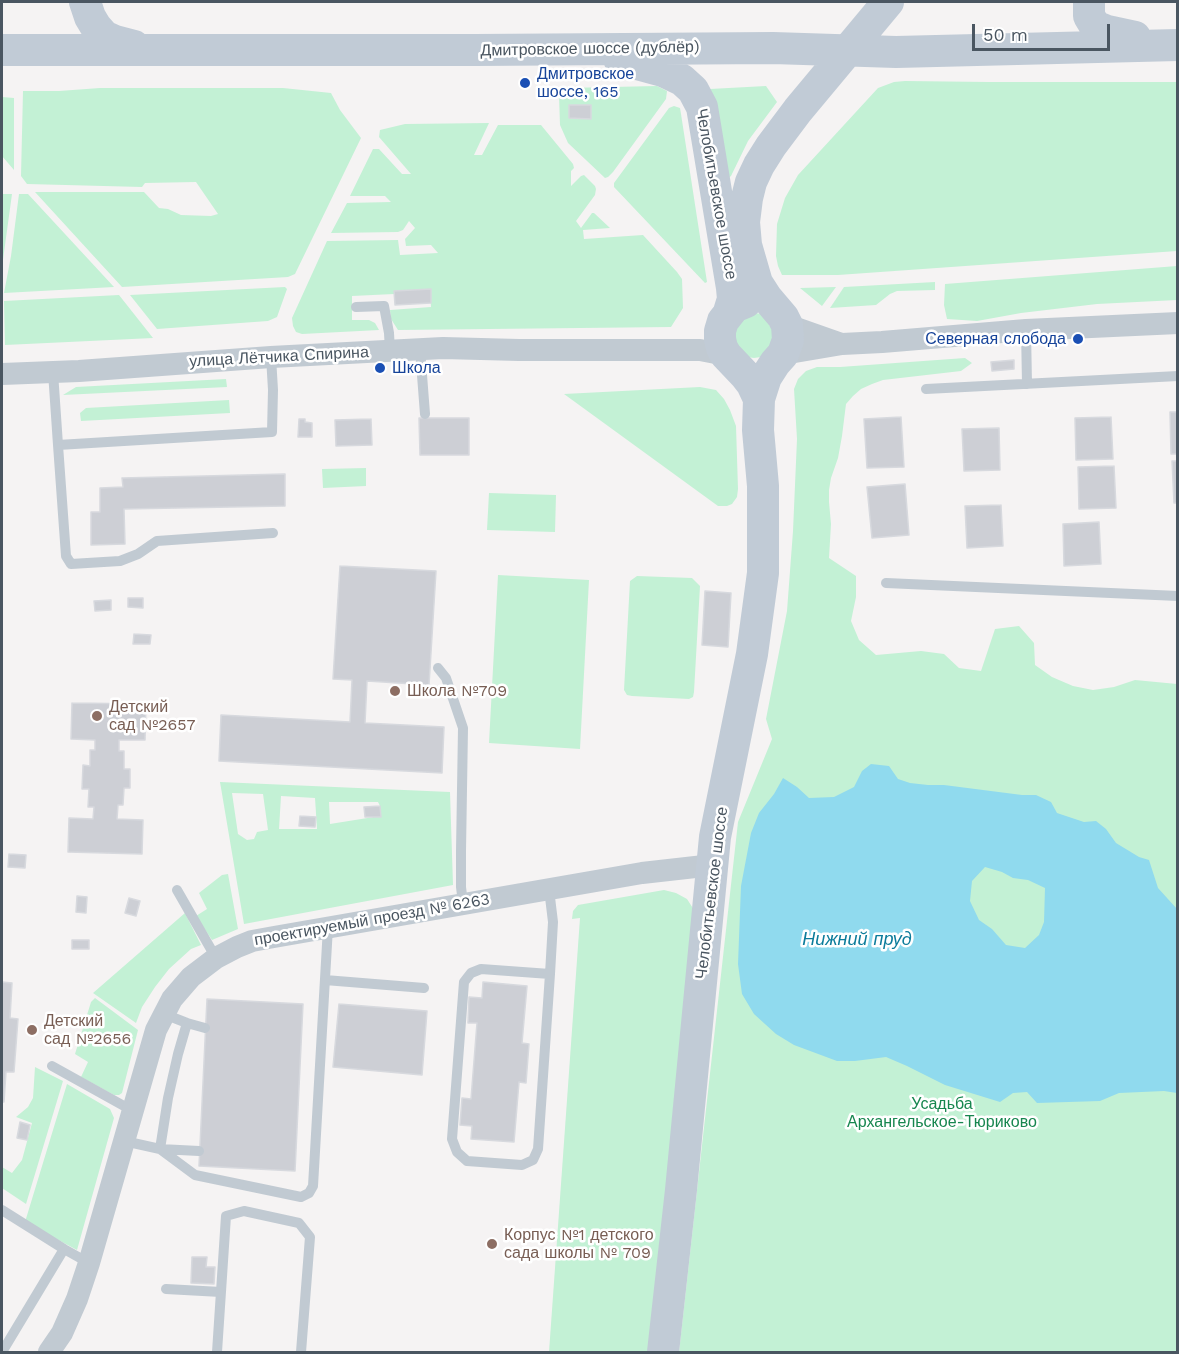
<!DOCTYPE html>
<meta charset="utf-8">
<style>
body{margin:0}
#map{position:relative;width:1179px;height:1354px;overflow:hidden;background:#f5f3f3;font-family:"Work Sans",sans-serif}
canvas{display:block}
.frame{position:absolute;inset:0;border:3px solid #4a5661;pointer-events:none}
.scale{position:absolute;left:972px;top:24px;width:138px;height:27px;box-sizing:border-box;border:3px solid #4a5661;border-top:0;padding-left:8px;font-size:18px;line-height:21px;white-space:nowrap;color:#4a5661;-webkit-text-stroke:4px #fff;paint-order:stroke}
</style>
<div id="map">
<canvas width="1179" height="1354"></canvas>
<div class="frame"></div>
<div class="scale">50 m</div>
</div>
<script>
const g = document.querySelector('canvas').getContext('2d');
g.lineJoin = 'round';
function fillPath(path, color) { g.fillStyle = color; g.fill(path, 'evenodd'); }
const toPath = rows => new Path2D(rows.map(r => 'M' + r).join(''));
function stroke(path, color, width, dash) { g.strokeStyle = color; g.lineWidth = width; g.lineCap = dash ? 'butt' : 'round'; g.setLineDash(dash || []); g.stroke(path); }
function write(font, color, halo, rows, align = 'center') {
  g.font = font + ' "Work Sans",sans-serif'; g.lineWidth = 5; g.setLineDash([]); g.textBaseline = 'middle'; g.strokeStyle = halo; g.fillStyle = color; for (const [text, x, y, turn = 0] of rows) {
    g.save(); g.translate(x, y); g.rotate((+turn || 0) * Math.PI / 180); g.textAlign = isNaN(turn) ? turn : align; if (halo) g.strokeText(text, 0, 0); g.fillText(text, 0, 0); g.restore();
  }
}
const green = toPath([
 [905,81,989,82,1177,82,1177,251,838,275,782,275,778,266,776,256,777,224,785,198,798,175,878,88,894,82],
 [657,86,667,91,666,99,613,172,608,177,605,178,568,143,560,125,559,95,566,88],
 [766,86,777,102,748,141,731,176,722,183,710,89],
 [100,88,283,88,331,93,340,110,361,138,295,274,288,277,122,287,35,192,144,192,159,208,168,209,181,215,211,216,218,214,196,182,145,183,142,187,27,184,21,176,23,91,59,91],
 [2,97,14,98,14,170,2,156],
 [674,106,680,108,681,114,707,282,705,283,614,187,614,183,669,108],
 [489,123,474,155,482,155,498,125,541,125,573,164,574,168,571,171,571,186,581,176,584,175,595,186,596,189,595,195,576,221,581,228,592,213,594,213,610,228,583,230,584,239,643,235,677,272,682,279,683,308,671,327,398,330,391,319,390,310,431,307,430,289,395,291,394,294,352,296,352,320,369,320,375,323,379,330,302,334,296,332,293,326,292,318,327,241,398,240,400,255,438,253,431,245,406,246,405,239,415,228,409,221,403,230,398,232,331,233,347,203,391,202,385,196,350,196,373,149,379,149,402,174,411,174,379,137,380,130,405,124],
 [2,194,12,194,2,267],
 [19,194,28,194,114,287,4,293,11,256],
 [1177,266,1177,300,1097,304,1021,313,977,321,947,319,944,305,945,284],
 [935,282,935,290,897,291,890,294,876,305,830,308,844,287],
 [285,287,287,289,277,317,268,321,157,329,130,295],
 [836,287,822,306,800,288],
 [119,295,153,338,5,345,4,301],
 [755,313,762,314,777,336,761,357,754,358,747,357,736,348,733,328,737,322],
 [965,358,972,363,961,371,883,380,872,384,861,389,853,396,846,404,842,436,838,458,831,478,829,490,829,502,831,524,829,558,856,576,856,597,851,621,859,640,876,655,921,651,944,654,959,668,981,671,995,629,1019,626,1034,643,1035,665,1052,677,1073,686,1093,690,1114,687,1135,680,1177,684,1177,1352,679,1352,738,822,772,739,766,719,787,611,793,531,797,439,794,389,798,379,806,371,817,367,840,367],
 [226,379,227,387,63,395,76,387],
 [700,387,716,390,724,399,730,410,736,426,738,489,737,497,732,504,727,506,718,506,564,394],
 [229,400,230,413,81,421,80,413,86,408],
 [366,468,366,486,323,488,322,469],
 [489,493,556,495,555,532,487,530],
 [498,575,589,580,580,749,489,743],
 [637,576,692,578,700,586,694,692,693,697,689,699,632,696,627,695,624,690,630,581],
 [220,782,450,792,453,885,244,924],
 [232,793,263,794,268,830,257,832,254,839,247,840,238,834],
 [281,796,315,798,317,829,279,829],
 [329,802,378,802,380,806,380,816,330,824],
 [228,874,238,929,212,940,196,916,207,909,199,893,222,875],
 [664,890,676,893,687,899,696,913,651,1352,549,1352,580,918,572,919,573,911,578,905],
 [185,913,201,945,191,949,169,969,155,987,142,1007,136,1023,93,993],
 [95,998,138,1030,122,1093,119,1095,114,1095,81,1077,88,1062,75,1054,91,1002],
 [35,1067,63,1081,26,1204,2,1188,2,1167,12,1173,22,1160,32,1123,16,1117,28,1107,33,1098],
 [67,1084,110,1109,114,1118,77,1250,25,1222]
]);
const water = toPath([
 [871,764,889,766,898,779,910,783,928,785,944,785,1022,795,1036,795,1051,802,1057,813,1084,822,1096,821,1106,829,1116,843,1139,857,1149,860,1158,888,1177,909,1176,966,1177,1093,1164,1091,1119,1093,1100,1101,1037,1103,1027,1092,1013,1093,1000,1102,945,1085,907,1066,886,1057,855,1061,837,1061,794,1045,776,1034,754,1014,742,994,738,964,741,886,751,833,759,813,774,794,783,778,797,787,809,798,834,797,854,787,862,771],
 [985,867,1002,872,1013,878,1028,880,1045,888,1044,922,1039,935,1025,948,1006,945,992,929,979,920,970,901,972,881]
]);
const building = toPath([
 [569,105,591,105,591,119,569,118,569,105],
 [431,289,431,303,395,305,394,291,431,289],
 [1014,360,1014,369,992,371,991,362,1014,360],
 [1170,412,1178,412,1178,454,1171,454,1170,412],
 [901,417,904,467,867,468,864,419,901,417],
 [1111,417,1113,459,1076,460,1075,418,1111,417],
 [419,418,469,418,469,455,420,455,419,418],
 [299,419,305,419,305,422,312,423,312,437,298,437,299,419],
 [371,419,372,445,336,446,335,420,371,419],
 [999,428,1000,470,964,471,962,429,999,428],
 [1172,461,1178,461,1178,503,1174,503,1172,461],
 [1114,466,1116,508,1079,509,1078,467,1114,466],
 [285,474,285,506,124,509,125,544,91,545,91,512,100,512,100,488,123,487,122,478,285,474],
 [905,484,909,535,872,538,867,487,905,484],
 [1001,505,1003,546,967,548,965,506,1001,505],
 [1099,522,1101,564,1064,566,1063,524,1099,522],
 [340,566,436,571,429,685,367,681,365,723,444,727,442,773,219,761,221,715,350,722,352,680,333,679,340,566],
 [705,591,731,593,728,647,702,645,705,591],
 [128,598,143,598,143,608,128,607,128,598],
 [111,600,111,610,95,611,94,601,111,600],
 [134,634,151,635,150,644,133,644,134,634],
 [72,703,146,704,145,740,119,740,119,751,124,751,124,769,130,769,130,788,124,788,123,805,118,805,117,819,143,820,142,854,68,852,69,818,93,819,94,807,88,807,89,789,82,789,83,765,90,766,90,750,95,750,95,740,71,739,72,703],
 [380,806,381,817,365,817,364,807,380,806],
 [300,816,316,817,315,827,299,826,300,816],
 [9,854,26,855,25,868,8,867,9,854],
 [77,896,87,897,86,913,76,912,77,896],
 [129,898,140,901,136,916,125,913,129,898],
 [72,940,89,940,89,949,72,949,72,940],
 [2,982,12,983,10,1018,18,1019,14,1072,6,1072,4,1102,2,1102,2,982],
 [483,982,527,986,522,1043,529,1044,526,1083,519,1082,514,1142,471,1139,472,1126,460,1125,462,1098,471,1099,477,1023,468,1023,469,997,482,998,483,982],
 [207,999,303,1004,295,1171,199,1166,207,999],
 [339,1004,427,1011,422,1075,333,1067,339,1004],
 [20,1122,30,1125,27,1140,17,1138,20,1122],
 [192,1257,207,1257,206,1267,215,1267,214,1284,191,1283,192,1257]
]);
const lane = toPath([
 [356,307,384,306,389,333,390,351],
 [1026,330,1027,384],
 [420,349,425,414],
 [53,372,58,445,272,432,273,390,271,357],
 [926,389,1178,376],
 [58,445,66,556,71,564,120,561,138,554,157,541,273,533],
 [886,583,1178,596],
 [438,668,446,678,463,728,461,851,461,887,463,903],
 [549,889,553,922,550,974,538,1149,533,1160,522,1165,467,1161,457,1152,452,1139,464,982,471,973,481,969,550,974],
 [177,890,216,958],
 [325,980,424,988],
 [164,1014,187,1023,205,1028],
 [187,1023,178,1054,168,1098,160,1149,195,1175,301,1197,309,1193,313,1186,328,927],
 [52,1066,133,1111],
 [124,1141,160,1149,199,1151],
 [2,1210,64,1249,2,1352],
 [64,1249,89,1263],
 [166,1289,221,1292],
 [217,1352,226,1216,244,1211,299,1223,310,1237,301,1352]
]);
const street = toPath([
 [787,325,841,344],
 [783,354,842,344,882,342,1026,330,1178,323],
 [2,374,79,371,271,357,443,348,519,350,700,350,726,355],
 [49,1352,62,1333,77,1299,89,1263,156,1030,172,999,191,977,216,958,237,947,252,941,274,937,642,873,713,865]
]);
const secondary = toPath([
 [85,2,90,17,96,27,104,36,115,41,134,46],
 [1089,2,1089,16,1095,26,1107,31,1135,37],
 [2,50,475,50,773,48,896,52,1178,45],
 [619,59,663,71,682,80,693,90,702,107,732,288,733,299,729,312],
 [746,302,734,307,723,321,720,331,720,339,722,348,726,355,745,375,752,384,759,399],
 [663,1352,681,1190,715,837,752,654,763,573,763,486,758,430,759,399,766,377,775,363,783,354,788,340,787,325,783,317,766,297,757,283,746,245,744,222,747,198,751,182,759,165,771,146,798,110,888,2]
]);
const markers = [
 [525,83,6,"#1a4fb4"],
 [1078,339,6,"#1a4fb4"],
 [380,368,6,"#1a4fb4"],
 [395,691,6,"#8d6e63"],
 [97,716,6,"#8d6e63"],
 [32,1030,6,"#8d6e63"],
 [492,1244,6,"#8d6e63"]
];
const streetNames = [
 ["Дмитровское шоссе (дублёр)",590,49,-1],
 ["Челобитьевское шоссе",716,194,80],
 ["улица Лётчика Спирина",279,357,-3],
 ["Челобитьевское шоссе",712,893,-83],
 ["проектируемый проезд № 6263",372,920,-10]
];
const transitNames = [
 ["Дмитровское",537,74],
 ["шоссе, 165",537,92],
 ["Северная слобода",1066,339,"right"],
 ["Школа",392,368]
];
const educationNames = [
 ["Школа №709",407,691],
 ["Детский",109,707],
 ["сад №2657",109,725],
 ["Детский",44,1021],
 ["сад №2656",44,1039],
 ["Корпус №1 детского",504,1235],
 ["сада школы № 709",504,1253]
];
const parkNames = [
 ["Усадьба",942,1104],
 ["Архангельское-Тюриково",942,1122]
];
const waterNames = [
 ["Нижний пруд",857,940]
];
fillPath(green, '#c3f1d5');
fillPath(water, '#90daee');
fillPath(building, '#cdcfd5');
stroke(building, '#d7d9de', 1.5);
stroke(lane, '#c1cad2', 10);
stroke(street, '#c1cad2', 22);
stroke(secondary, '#c1cbd6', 32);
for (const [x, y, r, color] of markers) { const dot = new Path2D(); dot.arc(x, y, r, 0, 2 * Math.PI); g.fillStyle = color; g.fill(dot); stroke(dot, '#fff', 2); }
write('16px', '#4a5661', '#fff', streetNames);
write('16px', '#164399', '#fff', transitNames, 'left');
write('16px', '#785e54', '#fff', educationNames, 'left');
write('16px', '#17864f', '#fff', parkNames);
write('italic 18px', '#0c7c9b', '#fff', waterNames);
</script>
